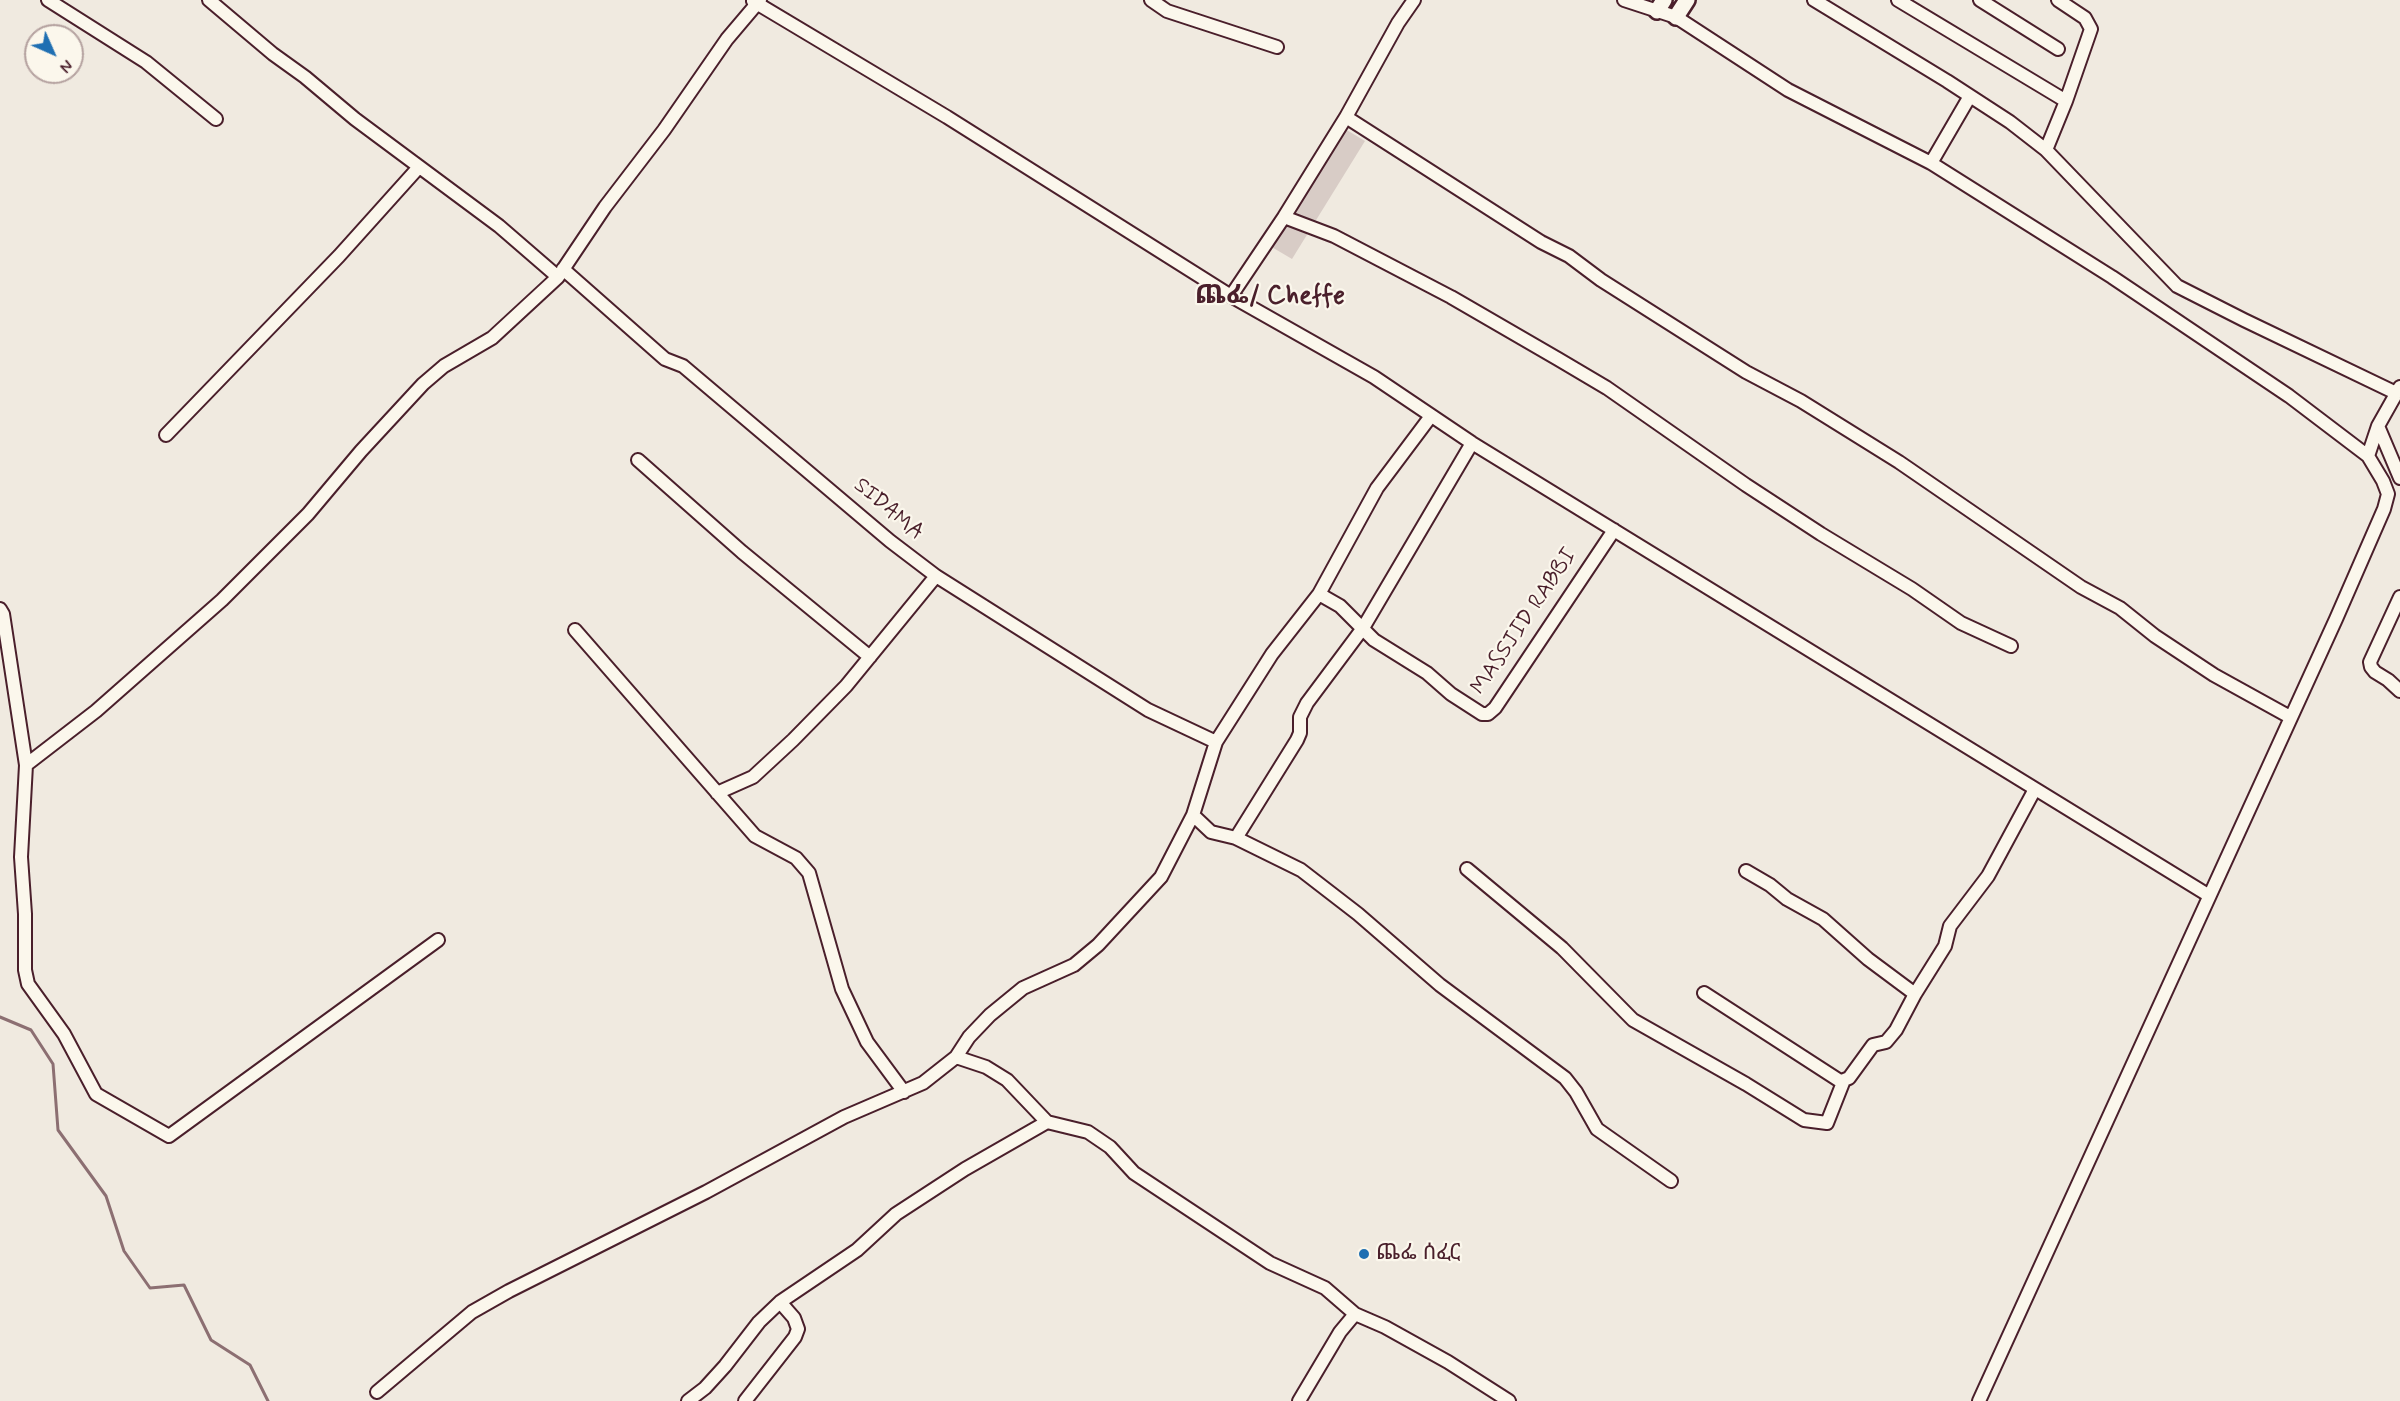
<!DOCTYPE html>
<meta charset="utf-8">
<style>
body{margin:0}
#map{position:relative;width:2400px;height:1401px;overflow:hidden;background:#f0eae0;font-family:Mynerve,sans-serif}
canvas{display:block}
.north{position:absolute;left:24px;top:24px;width:60px;height:60px;box-sizing:border-box;background:#fbf7ec;border:2px solid #b4a19f;border-radius:50%;rotate:135deg;font-size:16px;font-weight:700;line-height:24px;text-align:center;color:#4a1f2b}
.north::after{content:'';display:block;margin:auto;width:21px;height:27px;background:#1f6fb2;clip-path:polygon(50% 0,100% 100%,50% 72%,0 100%)}
</style>
<div id="map">
<canvas width="2400" height="1401"></canvas>
<div class="north">N</div>
</div>
<script>
const g = document.querySelector('canvas').getContext('2d');
g.lineJoin = 'round';
function fillPath(path, color) { g.fillStyle = color; g.fill(path, 'evenodd'); }
const toPath = rows => new Path2D(rows.map(r => 'M' + r).join(''));
function stroke(path, color, width, dash) { g.strokeStyle = color; g.lineWidth = width; g.lineCap = dash ? 'butt' : 'round'; g.setLineDash(dash || []); g.stroke(path); }
function write(font, color, halo, rows, align = 'center') {
  g.font = font + ' Mynerve,"Noto Sans Ethiopic",sans-serif'; g.lineWidth = 4.5; g.setLineDash([]); g.textBaseline = 'middle'; g.strokeStyle = halo; g.fillStyle = color; for (const [text, x, y, turn = 0] of rows) {
    g.save(); g.translate(x, y); g.rotate((+turn || 0) * Math.PI / 180); g.textAlign = isNaN(turn) ? turn : align; if (halo) g.strokeText(text, 0, 0); g.fillText(text, 0, 0); g.restore();
  }
}
const green = toPath([
 [1345,129,1365,141,1292,259,1270,246]
]);
const stream = toPath([
 [0,1017,31,1030,53,1064,58,1130,106,1196,124,1251,150,1288,184,1285,211,1340,250,1365,268,1401]
]);
const minor = toPath([
 [48,0,146,62,216,119],
 [209,0,273,54,305,77,355,119,499,226,558,277],
 [1151,0,1167,11,1277,47],
 [1624,0,1676,17,1788,90,1931,163,2112,277,2289,396,2368,456,2383,481,2388,494,2384,509,2336,619,1979,1401],
 [1814,0,1947,81,2010,122,2046,150,2177,286,2244,320,2396,393],
 [1898,0,2066,101],
 [1980,0,2058,49],
 [753,1,947,117,1231,296,1374,377,1472,443,2208,895],
 [1346,117,1541,242,1569,256,1601,280,1746,372,1801,401,1899,462,2081,587,2120,608,2155,636,2214,675,2290,717],
 [2046,150,2066,101,2091,29,2085,18,2058,0],
 [1931,163,1970,96],
 [1284,217,1334,236,1451,297,1558,359,1607,388,1746,485,1821,534,1912,589,1961,623,2011,646],
 [563,269,665,359,683,366,890,541,936,576,1148,710,1216,742],
 [1231,296,1284,217,1346,117,1398,23,1414,0],
 [2378,426,2400,478],
 [166,435,339,256,419,167],
 [2368,456,2378,426,2400,387],
 [638,460,742,552,870,657],
 [1319,594,1340,606,1374,640,1427,673,1451,694,1482,714,1488,714,1495,708,1614,530],
 [2400,597,2370,662,2371,667,2375,672,2388,680,2400,691],
 [0,609,3,614,26,765],
 [575,630,755,836,796,858,809,873,842,989,867,1042,904,1092],
 [717,793,753,777,793,740,846,686,936,576],
 [1193,815,1211,832,1236,838,1301,870,1358,914,1440,985,1565,1078,1576,1092,1597,1129,1671,1181],
 [1236,838,1297,740,1300,733,1300,717,1307,703,1363,628,1472,443],
 [1467,869,1562,948,1633,1020,1746,1084,1804,1120,1827,1123,1844,1080],
 [1746,871,1770,885,1787,899,1823,919,1868,959,1915,994],
 [438,940,169,1136,96,1094,64,1034,28,984,25,970,25,914,21,857,26,765,96,711,222,600,308,514,361,451,423,384,444,366,492,338,558,277,605,207,664,130,727,39,760,0],
 [1704,993,1840,1081,1844,1080,1849,1078,1873,1045,1886,1042,1896,1030,1915,994,1945,946,1950,926,1988,876,2035,789],
 [956,1057,986,1067,1007,1080,1047,1122,1088,1132,1110,1147,1134,1173,1270,1263,1325,1288,1355,1314,1385,1327,1448,1362,1509,1401],
 [377,1392,472,1312,509,1291,706,1192,844,1117,923,1083,956,1057,969,1037,990,1015,1023,988,1074,965,1098,945,1161,877,1193,815,1216,742,1272,654,1319,594,1377,488,1431,416],
 [688,1401,705,1388,725,1366,759,1322,780,1302,857,1250,896,1214,965,1169,1047,1122],
 [745,1401,795,1337,798,1329,794,1318,780,1302],
 [1299,1401,1340,1332,1355,1314]
]);
const tertiary = toPath([
 [1657,11,1664,0],
 [1676,17,1687,0]
]);
const markers = [
 [1364,1254,6,"#1f6fb2"]
];
const streetNames = [
 ["SIDAMA",888,510,40],
 ["MASSJID RABBI",1525,622,-56]
];
const poiNames = [
 ["ጨፌ ሰፈር",1376,1254]
];
const quarterNames = [
 ["ጨፌ/ Cheffe",1270,298]
];
fillPath(green, '#d8ccc6');
stroke(stream, '#8c6f72', 3);
stroke(minor, '#4a1f2b', 16);
stroke(tertiary, '#4a1f2b', 20);
stroke(minor, '#fbf7ec', 12);
stroke(tertiary, '#fbf7ec', 15);
for (const [x, y, r, color] of markers) { const dot = new Path2D(); dot.arc(x, y, r, 0, 2 * Math.PI); g.fillStyle = color; g.fill(dot); stroke(dot, '#fbf7ec', 2); }
write('22px', '#4a1f2b', '#fbf7ec', streetNames);
write('22px', '#4a1f2b', '#fbf7ec', poiNames, 'left');
write('bold 26px', '#4a1f2b', '#fbf7ec', quarterNames);
</script>
